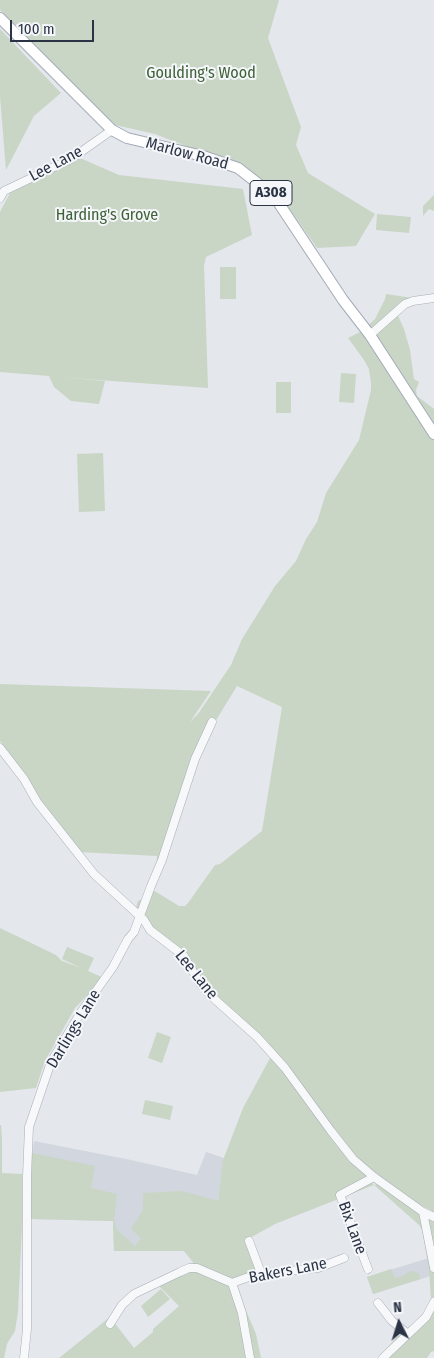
<!DOCTYPE html>
<style>
body{margin:0}
#map{position:relative;width:434px;height:1358px;overflow:hidden;background:#e4e7ec;font-family:"Fira Sans Condensed",sans-serif}
canvas{display:block}
.north{position:absolute;left:374px;top:1298px;width:50px;height:50px;-webkit-text-stroke:4px #f4f6f9;paint-order:stroke;rotate:355deg;font-size:14px;font-weight:700;line-height:20px;text-align:center;color:#2b3445}
.north::after{content:'';display:block;margin:auto;width:18px;height:22px;background:#2b3445;clip-path:polygon(50% 0,100% 100%,50% 72%,0 100%)}
.scale{position:absolute;left:10px;top:20px;width:84px;height:22px;box-sizing:border-box;border:2px solid #2b3445;border-top:0;padding-left:6px;font-size:15px;line-height:18px;white-space:nowrap;color:#2b3445;-webkit-text-stroke:4px #f4f6f9;paint-order:stroke}
</style>
<div id="map">
<canvas width="434" height="1358"></canvas>
<div class="north">N</div>
<div class="scale">100 m</div>
</div>
<script>
const g = document.querySelector('canvas').getContext('2d');
g.lineJoin = 'round';
function fillPath(path, color) { g.fillStyle = color; g.fill(path, 'evenodd'); }
const toPath = rows => new Path2D(rows.map(r => 'M' + r).join(''));
function stroke(path, color, width, dash) { g.strokeStyle = color; g.lineWidth = width; g.lineCap = dash ? 'butt' : 'round'; g.setLineDash(dash || []); g.stroke(path); }
function write(font, color, halo, rows, align = 'center') {
  g.font = font + ' "Fira Sans Condensed",sans-serif'; g.lineWidth = 4; g.setLineDash([]); g.textBaseline = 'middle'; g.strokeStyle = halo; g.fillStyle = color; for (const [text, x, y, turn = 0] of rows) {
    g.save(); g.translate(x, y); g.rotate((+turn || 0) * Math.PI / 180); g.textAlign = isNaN(turn) ? turn : align; if (halo) g.strokeText(text, 0, 0); g.fillText(text, 0, 0); g.restore();
  }
}
const built = toPath([
 [34,1141,131,1160,197,1175,206,1152,224,1158,218,1201,195,1265,184,1251,114,1251,113,1221,31,1219,31,1173],
 [429,1258,431,1276,373,1294,367,1277]
]);
const green = toPath([
 [0,0,279,0,268,38,301,127,296,145,308,173,375,214,356,246,317,248,277,191,238,166,155,134,115,125,0,10],
 [0,29,61,93,34,116,6,170,0,96],
 [80,158,119,175,243,189,252,235,206,257,204,265,208,388,57,377,105,381,99,404,71,401,54,387,49,376,0,372,0,212,10,193],
 [434,195,434,211,429,209,423,216,423,206],
 [377,214,411,217,409,233,376,230],
 [220,267,236,267,236,299,220,299],
 [386,294,413,298,395,309,404,329,410,350,414,379,419,382,416,390,417,396,434,409,434,1212,405,1197,355,1159,302,1088,215,998,192,966,135,910,138,901,142,899,154,869,157,860,157,856,78,852,41,800,24,773,0,741,0,684,211,691,190,722,198,714,231,665,242,639,275,586,296,561,306,539,317,522,326,493,359,440,371,390,371,383,369,369,364,360,348,338,362,331,375,319,385,299],
 [237,686,282,707,262,831,220,864,215,865,188,903,185,906,179,906,153,890,207,735],
 [341,373,356,374,354,403,339,402],
 [276,382,291,382,291,413,276,413],
 [103,453,105,511,79,512,77,454],
 [0,928,56,955,62,961,81,968,62,959,67,947,94,958,88,971,104,978,75,1008,45,1061,36,1088,0,1092],
 [157,1032,171,1037,162,1063,148,1058],
 [270,1058,274,1061,275,1060,370,1177,370,1181,374,1185,275,1224,248,1239,260,1272,238,1283,237,1289,256,1334,261,1358,59,1358,110,1317,134,1348,153,1332,153,1329,179,1306,158,1285,186,1265,194,1263,184,1251,114,1251,113,1221,31,1219,32,1153,95,1166,91,1188,117,1194,114,1221,117,1230,135,1246,141,1238,131,1229,143,1210,143,1193,183,1191,218,1201,223,1160,243,1108],
 [145,1100,173,1106,170,1120,142,1114],
 [0,1125,1,1125,2,1139,2,1173,22,1174,22,1226,18,1312,15,1331,7,1344,4,1358,0,1358],
 [378,1184,434,1216,434,1351,431,1352,427,1358,378,1358,397,1337,428,1311,431,1300,429,1269,422,1230,419,1225,374,1185],
 [391,1269,395,1278,407,1274,407,1272,414,1271,419,1274,420,1279,373,1294,367,1277],
 [161,1289,170,1299,148,1317,141,1306]
]);
const minor = toPath([
 [0,198,4,191,71,159,112,130],
 [370,335,405,304,413,301,434,298],
 [0,748,24,779,37,802,94,874,144,920,150,930,184,956,199,982,211,996,257,1037,285,1068,331,1131,353,1159,374,1177,423,1212,434,1217],
 [423,1212,434,1268],
 [249,1241,261,1273],
 [368,1269,340,1195,374,1177],
 [232,1283,257,1274,318,1268,344,1258],
 [378,1303,392,1321,408,1334],
 [110,1324,122,1305,134,1294,180,1272,189,1268,197,1268,232,1283,242,1313,250,1358],
 [24,1358,27,1329,27,1176,29,1127,51,1062,81,1012,113,967,128,939,134,932,151,886,162,860,195,759,212,722],
 [383,1358,426,1317,434,1302]
]);
const major = toPath([
 [0,18,112,130,127,138,203,156,238,168,274,196,343,300,370,335,434,434]
]);
const shields = [
 [271,193,42]
];
const shieldNames = [
 ["A308",271,193]
];
const parkNames = [
 ["Goulding's Wood",201,74],
 ["Harding's Grove",107,216]
];
const streetNames = [
 ["Marlow Road",187,154,15],
 ["Lee Lane",56,164,-28],
 ["Lee Lane",196,975,51],
 ["Darlings Lane",74,1029,-59],
 ["Bix Lane",352,1228,70],
 ["Bakers Lane",288,1271,-11]
];
fillPath(built, '#d2d6de');
fillPath(green, '#c9d6c5');
stroke(minor, '#a9aeb7', 9);
stroke(major, '#a3abb8', 12);
stroke(minor, '#f7f8fa', 8);
stroke(major, '#fff', 10);
for (const [x, y, w] of shields) { const box = new Path2D(); box.roundRect(x - w / 2, y - 12.5, w, 25, 4); g.fillStyle = '#f4f6f9'; g.fill(box); stroke(box, '#2b3445', 1); }
write('bold 15px', '#2b3445', null, shieldNames);
write('16px', '#3f6138', '#f4f6f9', parkNames);
write('16px', '#2b3445', '#f4f6f9', streetNames);
</script>
